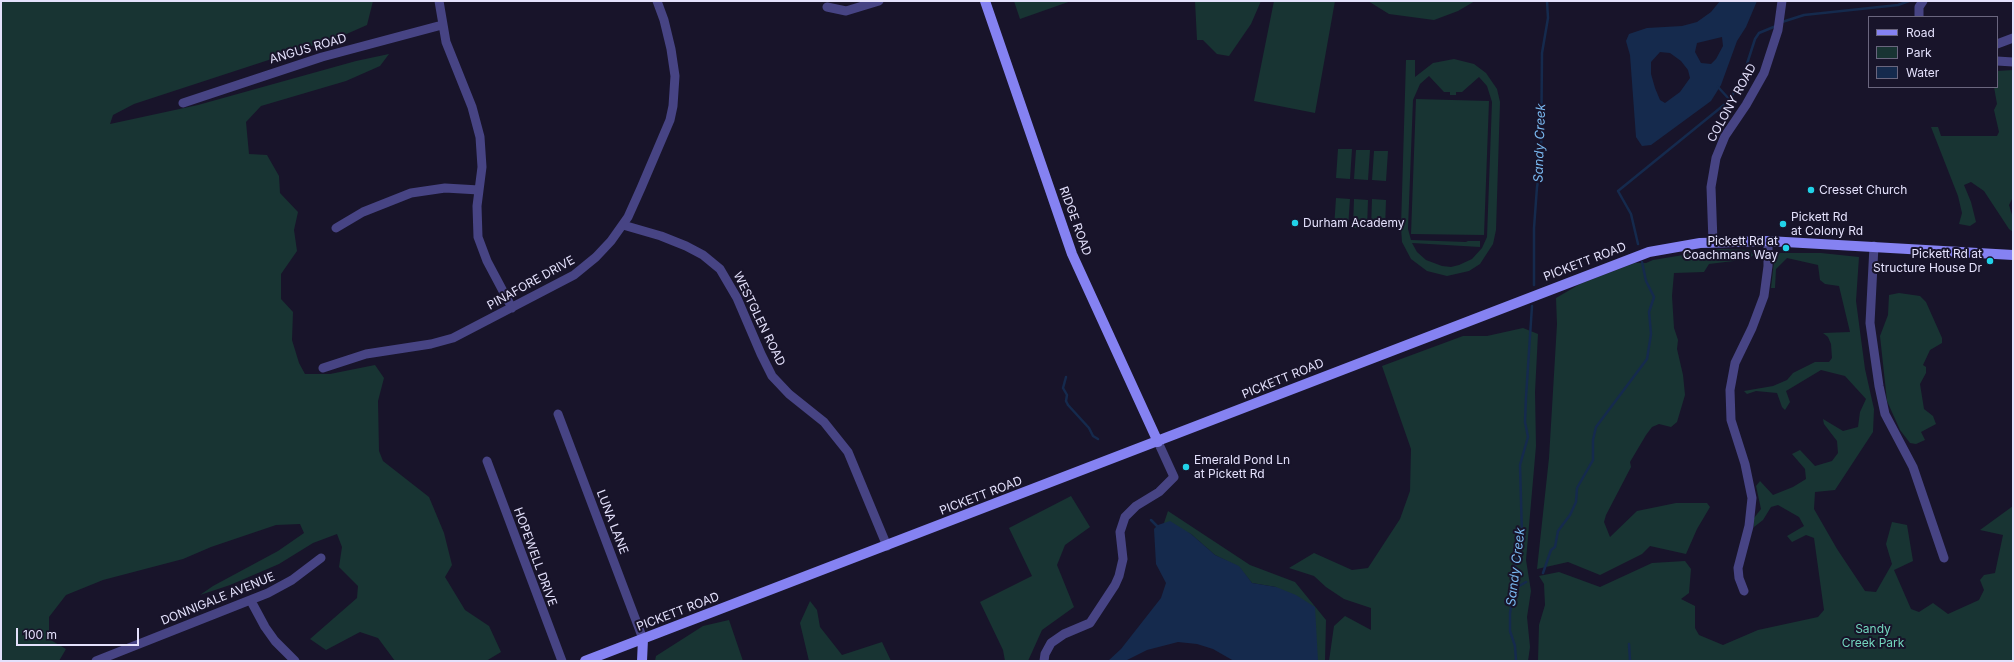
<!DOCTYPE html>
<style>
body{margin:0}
#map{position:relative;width:2014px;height:662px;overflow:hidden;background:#18142a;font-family:Inter,sans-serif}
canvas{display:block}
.frame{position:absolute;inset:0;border:2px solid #e4e1fc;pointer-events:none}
.legend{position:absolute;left:1868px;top:16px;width:130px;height:72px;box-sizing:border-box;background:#18142a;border:1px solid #6a667e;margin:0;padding:5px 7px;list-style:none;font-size:12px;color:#e4e1fc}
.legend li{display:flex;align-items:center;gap:8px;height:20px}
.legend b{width:20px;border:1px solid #6a667e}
.scale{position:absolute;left:16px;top:628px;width:123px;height:18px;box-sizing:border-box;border:2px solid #e4e1fc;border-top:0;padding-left:5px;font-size:12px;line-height:14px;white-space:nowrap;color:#e4e1fc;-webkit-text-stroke:3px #18142a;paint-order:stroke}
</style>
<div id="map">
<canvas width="2014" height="662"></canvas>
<div class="frame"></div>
<ul class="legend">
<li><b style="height:5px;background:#8582f2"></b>Road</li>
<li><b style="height:11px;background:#183433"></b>Park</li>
<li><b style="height:11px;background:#152a4d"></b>Water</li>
</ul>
<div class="scale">100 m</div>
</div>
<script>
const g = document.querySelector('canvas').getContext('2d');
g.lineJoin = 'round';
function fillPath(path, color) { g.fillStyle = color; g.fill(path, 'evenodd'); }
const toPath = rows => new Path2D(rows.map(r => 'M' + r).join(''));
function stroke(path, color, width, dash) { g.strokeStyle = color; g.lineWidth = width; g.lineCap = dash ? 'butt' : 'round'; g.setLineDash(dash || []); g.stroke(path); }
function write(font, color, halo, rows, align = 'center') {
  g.font = font + ' Inter,sans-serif'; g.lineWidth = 4; g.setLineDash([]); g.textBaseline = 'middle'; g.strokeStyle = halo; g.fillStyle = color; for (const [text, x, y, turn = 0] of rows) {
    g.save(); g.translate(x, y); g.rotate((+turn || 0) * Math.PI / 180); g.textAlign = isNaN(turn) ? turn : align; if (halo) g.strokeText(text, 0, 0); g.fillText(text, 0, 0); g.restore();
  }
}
const green = toPath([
 [1,1,373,1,367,25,342,36,134,104,113,115,110,124,198,105,356,61,389,54,380,66,346,81,261,106,246,122,249,154,267,155,279,176,280,193,298,212,294,230,297,251,281,274,281,299,293,312,292,340,299,363,305,374,330,374,375,365,384,378,378,401,379,451,383,461,429,497,444,533,452,565,445,577,465,610,489,626,501,652,486,661,395,661,378,638,360,632,326,650,310,639,357,598,358,586,339,567,342,547,337,534,313,543,279,564,230,585,200,595,213,586,278,551,304,533,300,524,276,525,211,547,183,559,103,580,66,595,49,617,49,639,66,649,59,661,1,661],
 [1014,1,1071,1,1020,19],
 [1195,1,1261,1,1251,24,1229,56,1217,54,1203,40,1197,40],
 [1274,1,1335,1,1315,113,1254,101],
 [1368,1,1475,1,1458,11,1434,20,1389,14],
 [1454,59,1474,64,1486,73,1497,89,1500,102,1496,230,1493,244,1480,264,1469,271,1447,276,1427,271,1411,259,1402,242,1401,227,1406,60,1415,60,1415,77,1433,63],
 [1429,76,1444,92,1450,92,1450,95,1456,95,1456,92,1462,92,1479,77,1487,86,1492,102,1487,237,1482,248,1472,259,1459,265,1451,267,1442,266,1426,260,1417,252,1412,243,1480,247,1480,241,1468,241,1466,242,1411,240,1408,229,1413,100,1420,84],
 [2013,70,2013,197,2009,205,2013,218,2013,232,2009,229,1984,191,1971,182,1964,185,1971,202,1976,222,1970,226,1959,224,1962,213,1958,196,1931,127,1938,127,1941,136,1997,136,1999,132,1994,110,1997,104,1994,87,1997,87,1997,71],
 [1416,99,1489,101,1484,235,1411,234],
 [1338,149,1352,149,1350,179,1336,178],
 [1356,150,1370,150,1368,180,1354,179],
 [1374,151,1388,151,1386,181,1372,180],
 [1336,198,1350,199,1348,228,1334,228],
 [1354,199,1368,200,1367,229,1353,228],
 [1372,199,1386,200,1385,229,1371,229],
 [1720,249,1750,250,1753,255,1750,259,1709,264,1704,272,1674,273,1672,296,1674,328,1678,340,1677,349,1683,375,1685,395,1677,422,1671,427,1659,424,1652,427,1646,435,1630,462,1631,467,1606,515,1604,522,1610,537,1637,511,1676,503,1707,503,1710,507,1697,529,1686,554,1650,546,1642,554,1600,575,1568,562,1537,569,1549,458,1557,324,1556,298,1580,284,1635,263,1646,263,1653,260],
 [1775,253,1821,253,1859,257,1856,301,1865,369,1874,409,1873,432,1835,490,1815,492,1814,509,1837,549,1865,591,1876,592,1892,564,1886,544,1892,522,1907,525,1913,561,1894,570,1911,609,1919,612,1933,603,1948,614,1979,600,1984,590,1980,580,1984,575,1995,573,2003,535,1980,530,2013,506,2013,661,1538,661,1539,625,1545,605,1544,584,1539,576,1559,572,1600,587,1652,563,1685,561,1691,569,1689,593,1681,599,1695,606,1695,628,1699,635,1723,645,1758,630,1818,617,1824,610,1814,538,1806,535,1792,542,1787,536,1804,526,1799,517,1778,505,1771,507,1763,520,1754,527,1754,518,1761,509,1756,486,1760,481,1773,495,1793,487,1806,479,1805,469,1792,454,1800,450,1815,466,1832,461,1838,453,1837,441,1824,424,1823,419,1843,431,1858,427,1860,412,1866,399,1845,376,1821,370,1786,391,1790,402,1785,410,1782,407,1777,393,1756,391,1747,394,1744,391,1773,386,1787,380,1793,373,1815,362,1829,362,1832,358,1831,344,1828,337,1823,333,1850,332,1839,286,1825,284,1820,280,1818,265,1787,258,1776,269,1775,288,1771,288],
 [1899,293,1920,296,1926,302,1942,338,1942,343,1930,350,1923,365,1926,367,1926,373,1920,384,1924,409,1933,416,1936,424,1921,432,1925,440,1916,444,1910,443,1900,430,1887,401,1880,336,1888,315,1889,295],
 [1523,328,1538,334,1535,392,1536,446,1526,560,1531,591,1527,617,1530,647,1528,661,1329,661,1334,626,1345,616,1371,630,1371,608,1344,599,1326,587,1314,576,1289,568,1314,553,1352,570,1368,568,1400,519,1410,491,1411,449,1382,366,1463,336,1487,336],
 [1071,496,1090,527,1065,545,1057,565,1074,607,1042,630,1028,661,1005,661,1003,650,980,602,1032,576,1009,528],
 [1168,511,1250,565,1295,582,1326,620,1325,661,1318,661,1276,587,1252,583,1239,567,1215,555,1191,534,1164,523],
 [810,601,817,610,820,627,842,655,882,642,891,661,809,661,800,623],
 [729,620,743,661,655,661,656,656,703,626]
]);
const water = toPath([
 [1720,1,1757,1,1746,27,1737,41,1721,85,1711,101,1651,145,1642,146,1636,137,1630,55,1626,41,1629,34,1647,28,1682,26,1697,22,1711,12],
 [1722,37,1723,46,1716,59,1711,64,1701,63,1695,52,1697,43],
 [1660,52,1670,53,1681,61,1688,70,1690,78,1680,92,1665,103,1660,100,1655,88,1651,74,1651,62],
 [1170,521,1191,534,1215,555,1239,566,1252,583,1276,587,1296,595,1315,607,1318,661,1234,661,1213,649,1197,644,1178,642,1147,650,1125,661,1108,661,1121,649,1161,598,1166,583,1156,564,1154,529,1158,525]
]);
const stream = toPath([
 [1782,22,1804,15,1898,5,1909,1],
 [1718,87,1730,100],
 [1638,244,1631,214,1618,191,1730,100,1745,70,1755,39,1759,33,1776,26],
 [1534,285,1534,228,1537,187,1541,164,1542,53,1548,18,1547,1],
 [1066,377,1063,388,1067,395,1066,401,1068,405,1089,428,1093,436,1098,439],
 [1151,520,1157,526],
 [1543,573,1551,550,1555,547,1558,531,1570,515,1576,502,1577,488,1593,460,1593,440,1596,427,1647,359,1651,334,1649,312,1654,297,1646,281,1642,262],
 [1514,589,1526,582],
 [1629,644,1630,661],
 [1516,661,1515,646,1510,631,1510,613,1514,589,1512,580,1522,535,1520,465,1528,437,1525,422,1526,397,1532,306]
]);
const street = toPath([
 [439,1,446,42,472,107,480,137,482,167,477,206,478,237,487,261,512,308],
 [827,7,846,11,879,1],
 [1919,17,1919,7,1923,1],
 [1997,44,2013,38],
 [1997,61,2013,62],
 [183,103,322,57,442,25],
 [623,225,661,236,686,246,703,255,720,269,737,298,761,354,772,376,789,394,824,422,848,452,887,546],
 [336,228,363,212,411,193,445,188,479,190],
 [1713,242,1711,187,1716,158,1725,136,1746,105,1764,73,1778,30,1782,1],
 [1874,246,1870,323,1879,386,1885,414,1913,467,1944,558],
 [323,368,366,354,431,344,453,338,574,275,596,257,611,241,628,217,641,188,670,120,673,106,675,76,671,49,664,20,657,1],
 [558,414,643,639],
 [487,461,562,661],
 [1744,591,1739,578,1738,568,1749,526,1752,498,1745,464,1731,420,1730,390,1735,363,1752,328,1764,296,1768,266,1768,241],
 [251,601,265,627,275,641,295,661],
 [96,661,268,593,292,580,321,558],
 [1044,661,1045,654,1051,643,1064,634,1090,623,1115,585,1119,576,1123,559,1120,532,1125,517,1136,506,1159,492,1174,477,1158,442]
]);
const secondary = toPath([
 [985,1,1072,254,1158,442],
 [585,661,1649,252,1700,243,1768,241,2013,255],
 [642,661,643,639]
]);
const markers = [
 [1811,190,4,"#21d2e8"],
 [1295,223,4,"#21d2e8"],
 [1783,224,4,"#21d2e8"],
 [1786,248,4,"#21d2e8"],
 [1990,261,4,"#21d2e8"],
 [1186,467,4,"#21d2e8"]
];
const streetNames = [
 ["ANGUS ROAD",308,49,-16],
 ["COLONY ROAD",1732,103,-61],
 ["RIDGE ROAD",1075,221,70],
 ["PICKETT ROAD",1585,262,-21],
 ["PINAFORE DRIVE",531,283,-29],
 ["WESTGLEN ROAD",759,319,64],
 ["PICKETT ROAD",1283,379,-22],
 ["PICKETT ROAD",981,496,-21],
 ["LUNA LANE",612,522,69],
 ["HOPEWELL DRIVE",535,557,70],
 ["DONNIGALE AVENUE",218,599,-22],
 ["PICKETT ROAD",678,612,-21]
];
const poiNames = [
 ["Cresset Church",1819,190],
 ["Pickett Rd",1791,217],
 ["at Colony Rd",1791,231],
 ["Durham Academy",1303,223],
 ["Pickett Rd at",1778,241,"right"],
 ["Coachmans Way",1778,255,"right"],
 ["Pickett Rd at",1982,254,"right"],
 ["Structure House Dr",1982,268,"right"],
 ["Emerald Pond Ln",1194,460],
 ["at Pickett Rd",1194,474]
];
const parkNames = [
 ["Sandy",1873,629],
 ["Creek Park",1873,643]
];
const waterNames = [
 ["Sandy Creek",1540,143,-88],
 ["Sandy Creek",1516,567,-83]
];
fillPath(green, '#183433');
fillPath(water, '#152a4d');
stroke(stream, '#152a4d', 2.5);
stroke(street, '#474484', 9);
stroke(secondary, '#8582f2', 10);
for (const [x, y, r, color] of markers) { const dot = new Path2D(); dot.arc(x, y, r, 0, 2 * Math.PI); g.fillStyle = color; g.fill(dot); stroke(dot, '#18142a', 1.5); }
write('12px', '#e4e1fc', '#18142a', streetNames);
write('12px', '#e4e1fc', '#18142a', poiNames, 'left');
write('12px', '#73d6be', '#18142a', parkNames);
write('italic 13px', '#7ab9f1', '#18142a', waterNames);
</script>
